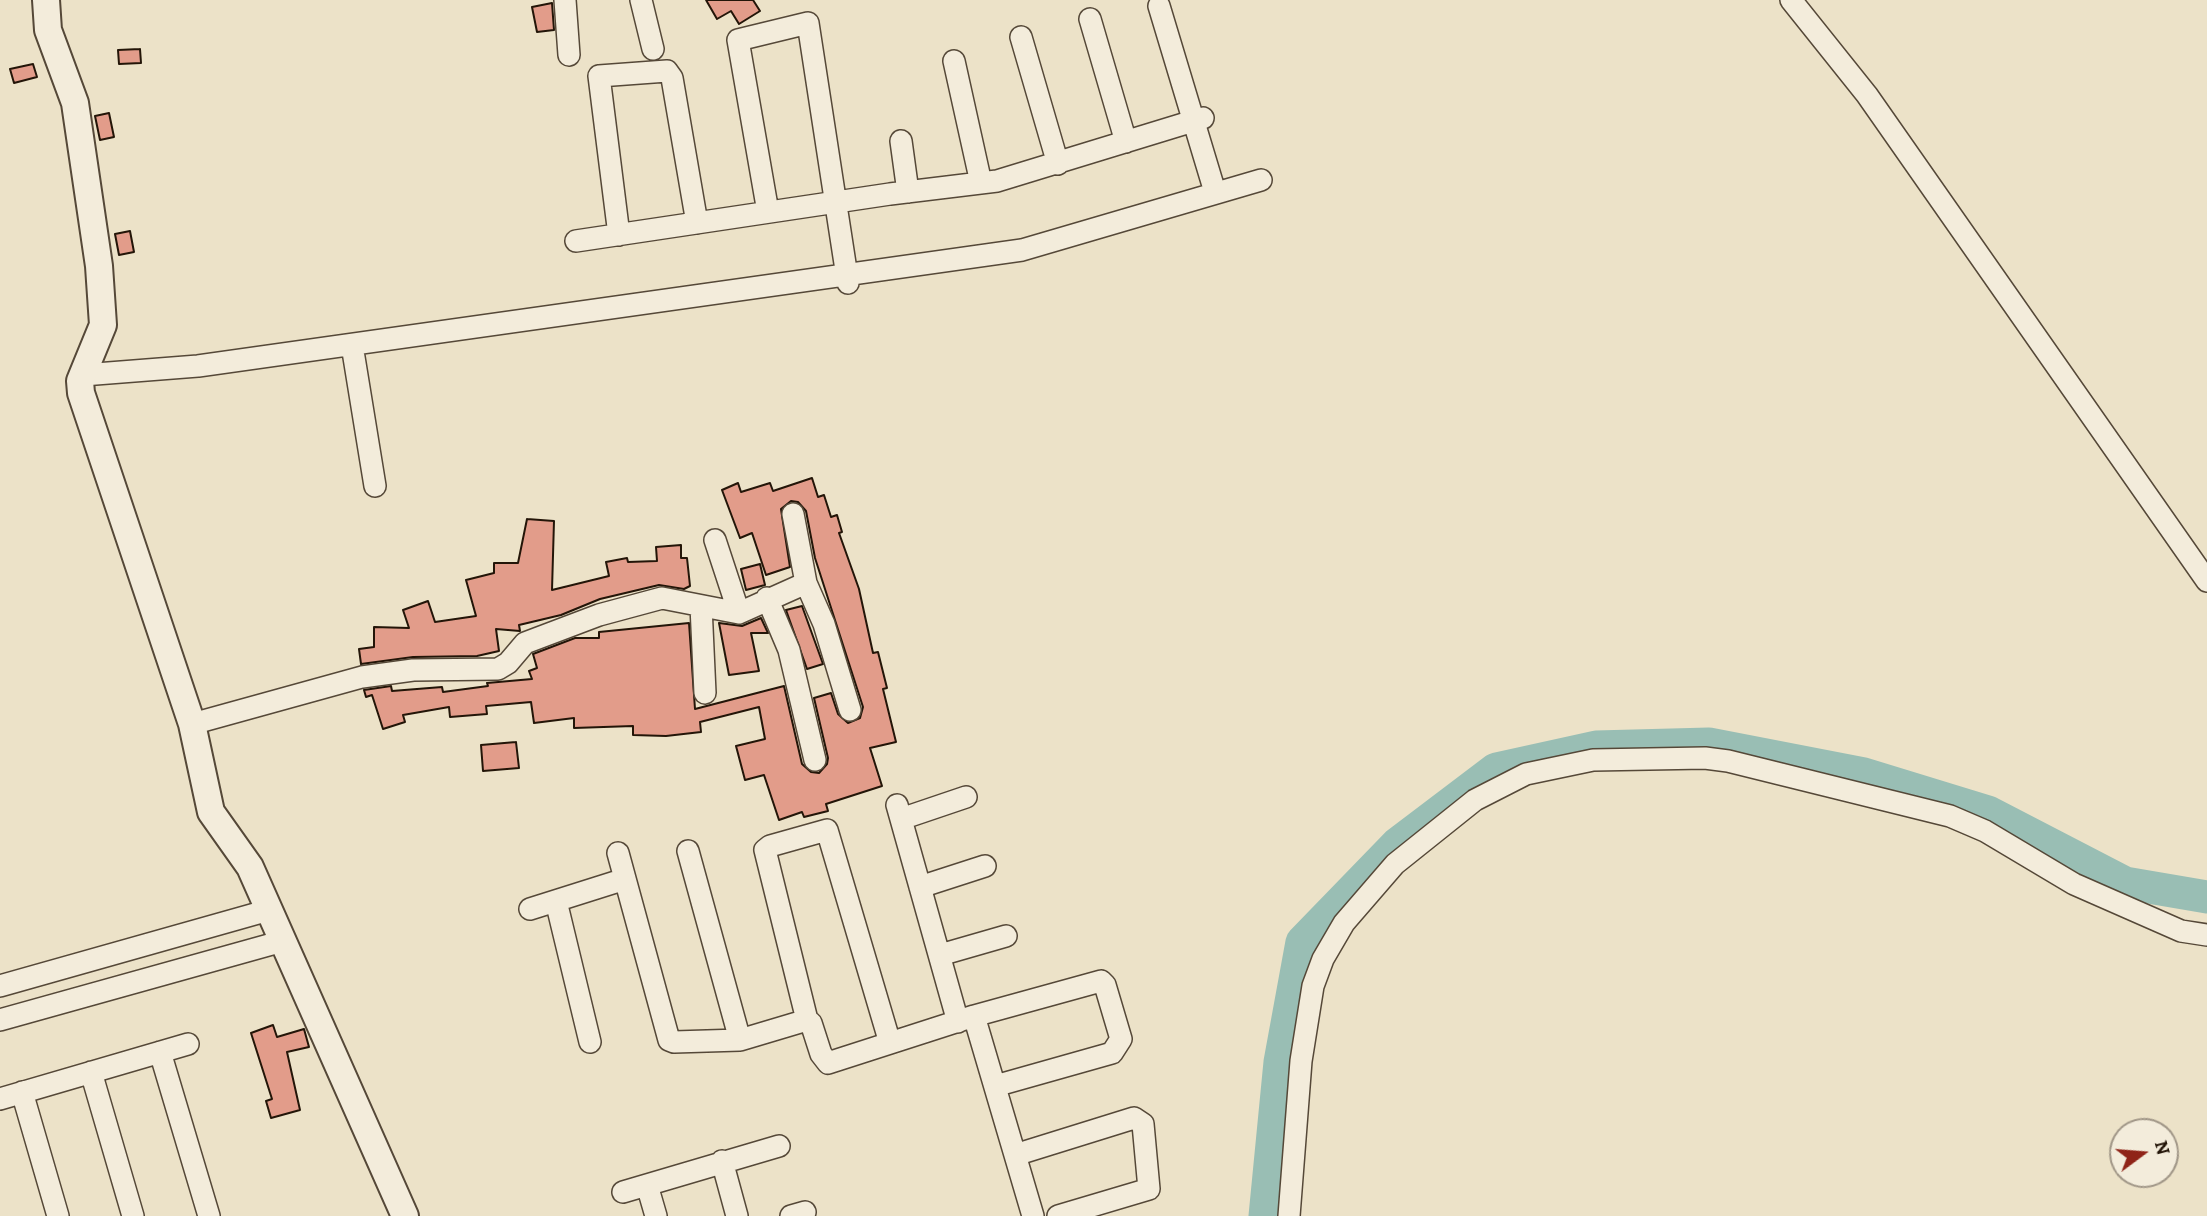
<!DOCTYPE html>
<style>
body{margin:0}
#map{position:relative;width:2207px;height:1216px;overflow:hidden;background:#ece2c8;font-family:Alegreya,serif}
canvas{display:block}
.north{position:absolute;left:2109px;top:1118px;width:70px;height:70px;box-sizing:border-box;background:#f3ecdb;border:2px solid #a09687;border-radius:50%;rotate:74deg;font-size:19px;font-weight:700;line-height:28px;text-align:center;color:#231508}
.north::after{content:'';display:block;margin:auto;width:24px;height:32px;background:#8f2418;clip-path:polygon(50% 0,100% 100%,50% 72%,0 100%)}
</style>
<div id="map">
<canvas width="2207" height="1216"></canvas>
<div class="north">N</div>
</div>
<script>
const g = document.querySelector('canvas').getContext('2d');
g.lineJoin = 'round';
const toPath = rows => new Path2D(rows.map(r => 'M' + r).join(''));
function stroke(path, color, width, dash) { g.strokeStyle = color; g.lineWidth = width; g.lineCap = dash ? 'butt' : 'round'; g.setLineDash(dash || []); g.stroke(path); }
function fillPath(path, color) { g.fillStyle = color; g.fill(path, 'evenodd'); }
const river = toPath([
 [1265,1216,1280,1062,1302,942,1397,844,1496,769,1596,747,1709,744,1864,774,1988,812,2125,883,2207,897]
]);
const building = toPath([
 [706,0,753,0,760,11,739,24,731,11,717,19,706,0],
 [552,3,554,30,537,32,532,7,552,3],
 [140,49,141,63,119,64,118,50,140,49],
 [33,64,37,77,14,83,10,69,33,64],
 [109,113,114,137,100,140,95,116,109,113],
 [130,231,134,252,119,255,115,234,130,231],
 [812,478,818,497,824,495,831,517,837,515,842,532,839,533,859,589,873,653,878,652,887,688,883,689,896,742,870,748,882,786,826,804,828,811,804,817,802,812,779,820,764,775,745,780,736,746,765,739,759,707,700,722,701,732,666,736,633,735,633,726,574,728,574,718,534,723,531,702,486,706,487,714,450,717,449,707,403,715,405,722,383,729,372,695,366,697,364,690,391,686,392,691,442,687,443,692,488,686,487,683,532,679,529,671,537,668,533,654,575,638,599,638,599,632,689,623,695,709,784,686,802,764,811,772,819,773,827,764,828,758,814,698,831,693,838,714,848,723,860,718,863,707,815,558,806,511,798,502,791,501,781,509,790,567,766,575,752,533,740,538,722,490,738,483,741,492,770,483,773,491,812,478],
 [527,519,554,521,552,590,609,576,606,562,627,558,628,562,657,561,656,547,681,545,681,558,687,558,690,586,684,589,659,585,600,599,561,615,519,625,520,631,496,629,499,651,477,656,413,657,361,664,359,649,374,647,374,627,409,628,403,610,428,601,435,622,476,616,466,580,494,573,494,563,518,563,527,519],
 [760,564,765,585,746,590,741,569,760,564],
 [802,606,823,664,807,669,786,610,802,606],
 [761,618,768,633,751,633,759,671,729,675,719,623,742,626,761,618],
 [516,742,519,768,483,771,481,745,516,742],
 [273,1025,277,1037,304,1029,309,1047,287,1052,300,1110,271,1118,266,1101,272,1099,251,1033,273,1025]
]);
const minor = toPath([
 [565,0,569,55],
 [641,0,653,49],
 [1791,0,1867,95,2207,581],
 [1159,6,1215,192],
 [1090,19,1126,142],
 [1021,37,1058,164],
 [954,61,981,183],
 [901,141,908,192],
 [768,212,738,40,808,23,848,283],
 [619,235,599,76,667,71,672,78,697,223],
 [576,241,890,194,997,181,1203,118],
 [352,345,375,486],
 [83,375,198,366,1022,250,1261,180],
 [793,514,806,583],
 [715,540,739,613],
 [767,598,789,650,815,760],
 [701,606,705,693],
 [192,724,362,677,413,670,498,669,508,663,525,643,599,615,662,598,739,613,806,583,824,624,850,710],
 [897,805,958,1022],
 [901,819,966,797],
 [688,851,740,1040],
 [618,853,669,1040,674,1042,740,1040,807,1020,811,1023,821,1054,828,1063,974,1016,1101,981,1105,985,1121,1039,1112,1053,995,1086],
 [920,887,985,866],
 [556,901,590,1042],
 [530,909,625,879],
 [940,955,1006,936],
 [0,986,269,910],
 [974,1016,1033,1216],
 [0,1020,283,941],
 [807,1020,765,850,770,846,827,830,890,1043],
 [160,1052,209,1216],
 [91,1072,133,1216],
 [22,1092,58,1216],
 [0,1099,188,1044],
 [1015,1155,1134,1118,1143,1124,1149,1189,1058,1216],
 [722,1161,737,1216],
 [647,1185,656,1216],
 [623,1192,779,1146],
 [791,1216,805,1212],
 [1289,1216,1301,1061,1313,986,1323,959,1344,923,1395,864,1475,800,1526,774,1593,760,1705,758,1728,761,1950,816,1985,831,2074,884,2181,931,2207,935]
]);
const tertiary = toPath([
 [46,0,48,30,75,103,99,266,103,325,80,381,81,393,192,724,211,812,250,867,405,1216]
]);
stroke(river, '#99beb4', 33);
fillPath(building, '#e29c8a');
stroke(building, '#231508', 2);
stroke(minor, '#554838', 24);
stroke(tertiary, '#554838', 30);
stroke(minor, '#f3ecdb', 21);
stroke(tertiary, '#f3ecdb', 26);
</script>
